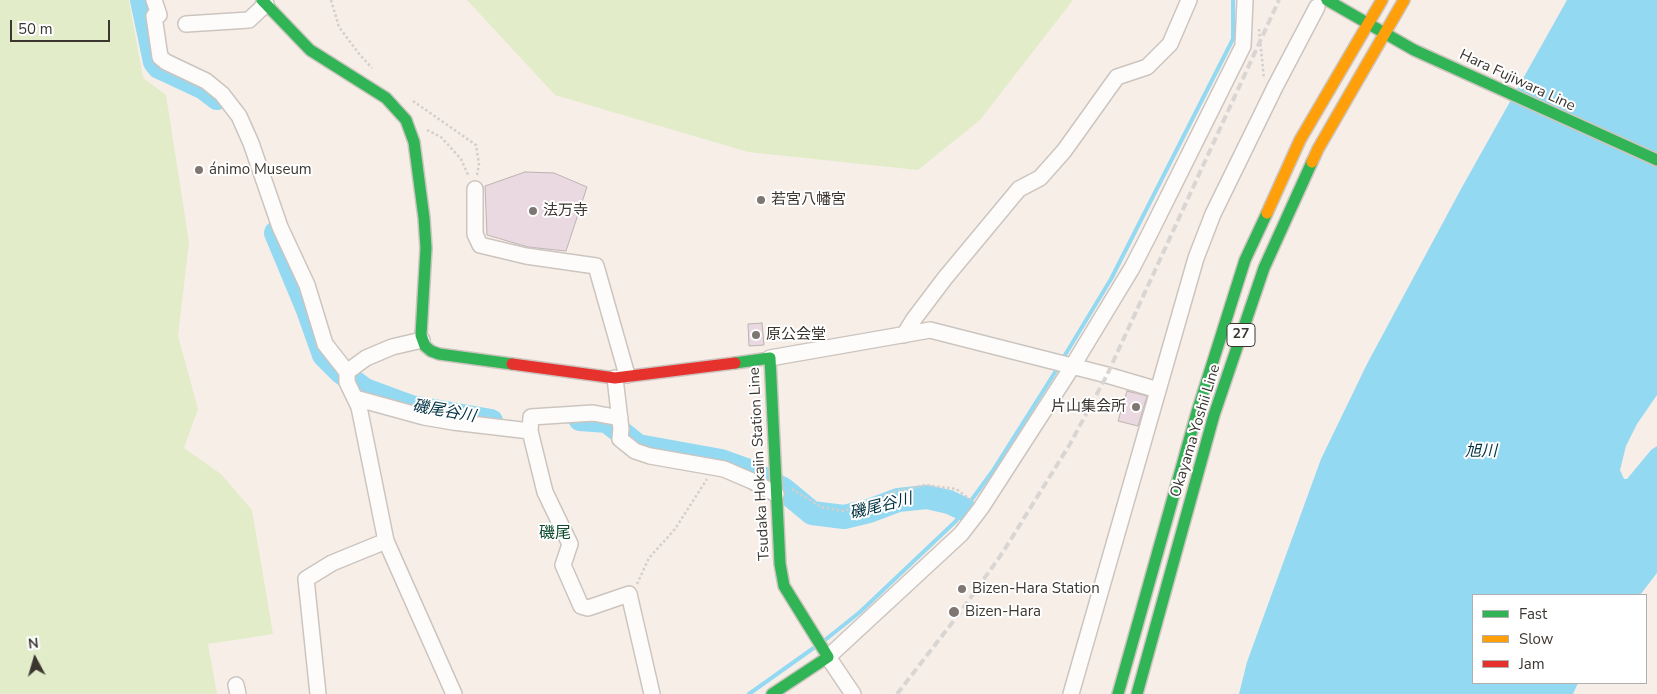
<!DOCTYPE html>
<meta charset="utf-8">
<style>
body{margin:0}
#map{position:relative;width:1657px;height:694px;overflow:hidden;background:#f7eee7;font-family:"Nunito Sans",sans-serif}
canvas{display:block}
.legend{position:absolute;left:1472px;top:594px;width:175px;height:90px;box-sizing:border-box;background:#fff;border:1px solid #b1afad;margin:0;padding:6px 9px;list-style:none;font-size:15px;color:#3c3631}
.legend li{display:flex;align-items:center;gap:10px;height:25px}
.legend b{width:25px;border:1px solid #b1afad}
.north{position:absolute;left:10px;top:634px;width:50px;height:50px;-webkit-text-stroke:4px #fff;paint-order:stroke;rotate:354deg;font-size:14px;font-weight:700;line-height:20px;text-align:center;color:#3c3631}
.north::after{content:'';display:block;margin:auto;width:18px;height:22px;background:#3c3631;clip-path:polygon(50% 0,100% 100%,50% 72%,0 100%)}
.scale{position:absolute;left:10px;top:20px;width:100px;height:22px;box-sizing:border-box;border:2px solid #3c3631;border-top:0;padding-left:6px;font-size:15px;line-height:18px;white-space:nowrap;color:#3c3631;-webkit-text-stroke:4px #fff;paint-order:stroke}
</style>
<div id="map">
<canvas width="1657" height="694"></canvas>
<ul class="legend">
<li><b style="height:6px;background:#30b455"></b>Fast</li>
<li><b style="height:6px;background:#ff9f0a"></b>Slow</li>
<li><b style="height:6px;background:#e5322d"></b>Jam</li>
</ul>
<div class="north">N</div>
<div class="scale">50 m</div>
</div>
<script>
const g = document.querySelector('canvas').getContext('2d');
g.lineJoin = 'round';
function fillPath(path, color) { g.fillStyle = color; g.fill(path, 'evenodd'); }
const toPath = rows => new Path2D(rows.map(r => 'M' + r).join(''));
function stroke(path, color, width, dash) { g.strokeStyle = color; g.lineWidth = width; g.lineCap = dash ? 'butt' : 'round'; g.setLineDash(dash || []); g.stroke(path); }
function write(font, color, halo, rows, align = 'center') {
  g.font = font + ' "Nunito Sans","Noto Sans JP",sans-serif'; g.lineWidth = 4; g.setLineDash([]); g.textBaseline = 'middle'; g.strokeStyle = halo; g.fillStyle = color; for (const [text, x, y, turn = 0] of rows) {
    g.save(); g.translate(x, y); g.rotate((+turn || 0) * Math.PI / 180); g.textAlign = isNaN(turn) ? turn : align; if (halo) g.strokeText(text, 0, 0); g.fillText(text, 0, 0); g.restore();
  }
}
const green = toPath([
 [0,0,129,0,143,78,166,95,189,242,178,336,198,409,184,448,221,474,252,510,273,634,208,644,217,694,0,694],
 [467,0,1073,0,980,120,918,170,748,152,555,95]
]);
const water = toPath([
 [1567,0,1657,0,1657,395,1637,424,1626,446,1620,470,1624,479,1627,479,1651,450,1657,446,1657,573,1640,595,1473,595,1473,683,1578,683,1573,694,1239,694,1247,662,1321,459,1367,364,1461,189]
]);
const stream = toPath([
 [1062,360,1111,279,1233,39,1233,0],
 [825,640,860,612,956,521,992,472,1059,366],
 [749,694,815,647]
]);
const river = toPath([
 [142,0,155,62,159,67,204,88,217,98],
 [276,233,308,310,324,355,341,372,365,390,411,407,491,421],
 [580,419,607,421,638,446,721,461,749,471,783,489,812,513,844,517,869,511,898,500,927,497,949,502,964,509]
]);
const building = toPath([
 [525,172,554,173,587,187,566,251,528,247,487,235,485,186,525,172],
 [762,323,764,345,749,346,748,324,762,323],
 [1127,391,1147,396,1138,426,1118,421,1127,391]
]);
const path = toPath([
 [331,0,339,27,360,55,372,68],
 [1259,29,1264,79],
 [413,101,476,145,479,164,477,175],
 [427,130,441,137,461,159,469,177],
 [792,489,821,507,844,511,894,492,925,485,956,489,971,500],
 [637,584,649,558,675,529,707,479]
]);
const street = toPath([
 [154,0,159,15,154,16,160,57,166,62,206,81,222,94,239,116,251,143,280,227,307,285,325,344,347,372],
 [186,24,249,20,266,4],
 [475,189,475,234,480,245,526,256,596,266,627,375],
 [904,335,914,319,945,278,1019,189,1040,178,1064,151,1117,77,1147,67,1170,44,1189,0],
 [422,340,392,347,366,358,347,372,347,382,359,407,386,541,454,694],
 [770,358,930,330,1107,375,1158,390],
 [615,378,621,429,620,439,635,451,650,456,724,469,752,481,776,494],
 [355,398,424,417,453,422,530,431],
 [620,418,593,413,531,417,530,431,545,492,570,544,563,565,581,606,588,608,629,594,652,694],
 [236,685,238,694],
 [318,694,306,579,332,563,386,541],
 [853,694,828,657,961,534,981,508,1072,367,1132,268,1149,235,1243,46,1245,0],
 [1071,694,1196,258,1213,214,1275,87,1317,7]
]);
const fast = toPath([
 [262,0,310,50,386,98,406,120,414,142,424,218,426,248,421,335,425,346,431,351,439,354,512,364],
 [1327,0,1414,50,1657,160],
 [735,363,770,358,780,564,784,586,828,657,772,694],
 [1118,694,1197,412,1245,260,1267,213],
 [1137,694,1214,415,1264,268,1312,162]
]);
const slow = toPath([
 [1312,162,1318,149,1404,0],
 [1267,213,1300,140,1382,0]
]);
const jam = toPath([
 [512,364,615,378,735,363]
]);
const rail = toPath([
 [897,694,959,614,1003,552,1070,444,1107,375,1279,0]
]);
const markers = [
 [199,170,5,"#7d7671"],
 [761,200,5,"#7d7671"],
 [533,211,5,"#7d7671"],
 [756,335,5,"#7d7671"],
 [1136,407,5,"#7d7671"],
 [962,589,5,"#7d7671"],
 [954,612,6,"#7d7671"]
];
const shields = [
 [1241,335,28]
];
const shieldNames = [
 ["27",1241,335]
];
const streetNames = [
 ["Hara Fujiwara Line",1517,81,25],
 ["Okayama Yoshii Line",1196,431,-73],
 ["Tsudaka Hokaiin Station Line",760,464,-93]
];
const poiNames = [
 ["ánimo Museum",209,170],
 ["若宮八幡宮",771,200],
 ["法万寺",543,211],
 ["原公会堂",766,335],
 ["片山集会所",1126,407,"right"],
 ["Bizen-Hara Station",972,589],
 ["Bizen-Hara",965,612]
];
const waterNames = [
 ["磯尾谷川",444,412,10],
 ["旭川",1481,452],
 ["磯尾谷川",881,507,-14]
];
const neighbourhoodNames = [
 ["磯尾",555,534]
];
fillPath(green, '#e2ecc9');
fillPath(water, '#93d9f2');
stroke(stream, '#93d9f2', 4);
stroke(river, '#93d9f2', 24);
fillPath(building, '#ebd9e1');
stroke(building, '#bcb4b3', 1);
stroke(street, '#ccc5bf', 18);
stroke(fast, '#ccc5bf', 14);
stroke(slow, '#ccc5bf', 14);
stroke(jam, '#ccc5bf', 14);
stroke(path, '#d2cfcc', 2.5, [2.5, 2.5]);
stroke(street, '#fefcfb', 15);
stroke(fast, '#30b455', 11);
stroke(slow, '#ff9f0a', 11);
stroke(jam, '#e5322d', 11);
stroke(rail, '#d8d5d3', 4, [8, 4]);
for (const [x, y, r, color] of markers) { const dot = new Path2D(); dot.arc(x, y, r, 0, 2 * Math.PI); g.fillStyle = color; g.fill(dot); stroke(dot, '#fff', 2); }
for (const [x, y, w] of shields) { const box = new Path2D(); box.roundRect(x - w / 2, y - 11.5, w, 23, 4); g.fillStyle = '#fff'; g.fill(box); stroke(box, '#3c3631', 1); }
write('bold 14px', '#3c3631', null, shieldNames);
write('15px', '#3c3631', '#fff', streetNames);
write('15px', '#3c3631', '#fff', poiNames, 'left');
write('italic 16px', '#003242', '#fff', waterNames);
write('16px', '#0e4d30', '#fff', neighbourhoodNames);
</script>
